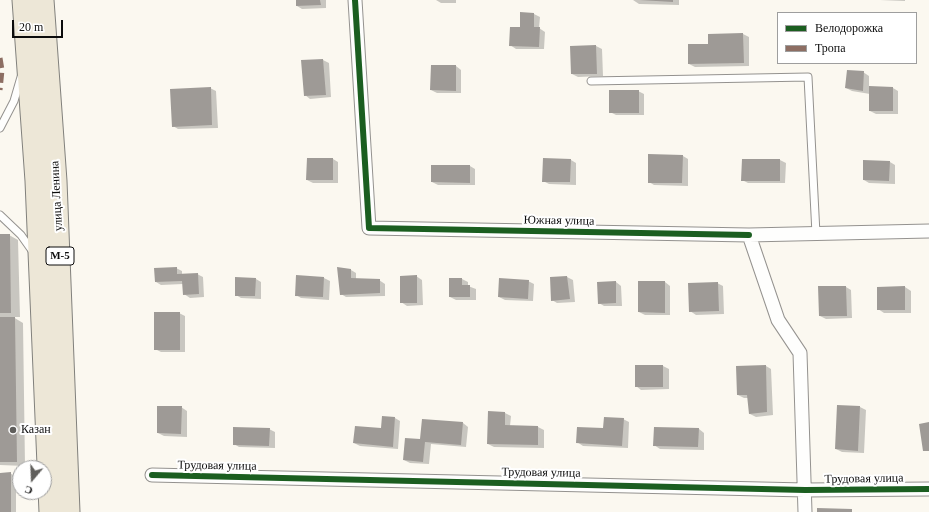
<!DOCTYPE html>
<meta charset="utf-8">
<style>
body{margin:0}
#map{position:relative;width:929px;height:512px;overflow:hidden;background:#fbf8f0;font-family:Georgia,serif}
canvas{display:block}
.legend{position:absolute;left:777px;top:12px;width:140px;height:52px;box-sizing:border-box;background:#fff;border:1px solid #9e9e9e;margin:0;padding:5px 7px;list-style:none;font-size:12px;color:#0c0c0c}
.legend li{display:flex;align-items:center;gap:8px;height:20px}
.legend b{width:20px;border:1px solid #9e9e9e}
.north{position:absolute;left:12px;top:460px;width:40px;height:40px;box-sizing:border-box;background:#fff;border:1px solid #9e9e9e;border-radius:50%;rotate:199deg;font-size:11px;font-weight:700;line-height:16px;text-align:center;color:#0c0c0c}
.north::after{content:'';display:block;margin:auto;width:14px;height:18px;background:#605f5c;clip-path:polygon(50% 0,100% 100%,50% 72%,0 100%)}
.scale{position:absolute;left:12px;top:20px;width:51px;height:18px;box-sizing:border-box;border:2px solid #0c0c0c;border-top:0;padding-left:5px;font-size:12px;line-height:14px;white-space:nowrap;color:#0c0c0c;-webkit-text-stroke:3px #fff;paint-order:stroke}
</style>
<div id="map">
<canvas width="929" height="512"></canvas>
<ul class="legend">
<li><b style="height:5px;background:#1b5e20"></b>Велодорожка</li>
<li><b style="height:5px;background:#8d6e63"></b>Тропа</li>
</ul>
<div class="north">С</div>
<div class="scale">20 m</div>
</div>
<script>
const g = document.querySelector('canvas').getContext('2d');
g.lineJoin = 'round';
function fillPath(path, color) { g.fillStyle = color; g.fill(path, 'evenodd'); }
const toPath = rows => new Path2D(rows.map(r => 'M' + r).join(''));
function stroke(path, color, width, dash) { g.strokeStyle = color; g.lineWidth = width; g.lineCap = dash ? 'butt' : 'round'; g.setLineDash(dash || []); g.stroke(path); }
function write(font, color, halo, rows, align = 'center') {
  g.font = font + ' Georgia,serif'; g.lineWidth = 4; g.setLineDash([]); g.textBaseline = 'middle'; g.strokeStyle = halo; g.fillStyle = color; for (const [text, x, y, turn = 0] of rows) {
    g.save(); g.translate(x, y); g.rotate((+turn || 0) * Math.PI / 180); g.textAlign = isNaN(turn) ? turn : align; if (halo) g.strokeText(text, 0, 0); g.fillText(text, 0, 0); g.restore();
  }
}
const shadow = toPath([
 [297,0,326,0,326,8,302,9,297,6],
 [436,0,456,0,456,3,441,3],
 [633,0,679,0,679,5,639,4],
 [880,0,905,0,905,1],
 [521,13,534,14,540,17,539,28,545,32,544,49,516,49,510,45,521,28],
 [743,34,749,37,749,66,695,67,689,64,709,45],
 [596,46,602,49,603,76,578,77,572,74,571,47],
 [323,60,329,63,331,97,310,99,305,95],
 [456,66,461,70,461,93,437,93,431,90],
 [863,72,869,76,869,87,893,88,898,91,898,114,876,114,870,111,870,94,852,91,846,88],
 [210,88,216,91,218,128,178,129,173,126],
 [638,91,644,94,644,115,616,115,610,112],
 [683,156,688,159,688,186,654,185,649,182],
 [333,159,338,162,338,183,313,183,307,180],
 [571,160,576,163,576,185,549,184,543,181],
 [780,160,786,163,785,183,748,183,742,180],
 [890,162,895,165,895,184,869,183,864,180],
 [470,166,475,169,475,185,438,185,432,182],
 [0,235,9,235,18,240,20,317,13,317,23,323,25,466,0,465],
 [176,268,182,271,182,275,197,274,203,277,204,297,190,298,184,294,183,284,161,285,156,282],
 [351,270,356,273,356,279,379,280,385,284,385,296,346,297,341,294],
 [297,276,324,278,330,281,329,300,301,298,296,295],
 [416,276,422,280,423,305,407,306,401,302],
 [567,277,573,280,575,302,557,303,552,300],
 [256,279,261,282,261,299,241,298,236,295],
 [462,279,468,282,468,286,476,289,476,300,456,300,450,297],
 [528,281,534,284,533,301,505,300,499,297],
 [616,282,621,286,622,306,604,306,599,303],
 [665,282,670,286,670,315,645,315,639,312],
 [717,283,723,286,724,314,696,315,690,311],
 [846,287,851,290,852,318,826,319,820,316],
 [905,287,911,291,911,313,884,313,878,309,878,288],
 [179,313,185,316,185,352,161,352,155,349],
 [663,366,669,369,669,389,641,390,636,386],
 [766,366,771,369,773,415,756,417,750,414,749,398,744,398,738,395],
 [838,406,860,407,866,410,864,453,842,452,836,449],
 [181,407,187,411,187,437,164,436,158,433],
 [505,413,511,416,510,426,538,427,544,430,544,448,494,447,488,444],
 [395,418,400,421,398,449,360,446,354,443,381,429],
 [623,419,629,422,628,448,583,446,577,442],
 [463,423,468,427,466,447,431,444,429,464,410,463,404,460,421,440],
 [269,429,275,432,275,448,239,447,234,444],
 [699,429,704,433,704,450,660,449,654,445],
 [10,473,16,477,16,512,0,512,0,474]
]);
const building = toPath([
 [296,0,320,0,321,5,296,6],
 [639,0,673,0,673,2],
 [520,12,534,13,534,27,540,27,539,47,509,46,510,27,520,27],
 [743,33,744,63,688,64,688,44,708,44,708,34],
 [596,45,597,74,571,74,570,46],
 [323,59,326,95,304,96,301,60],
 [431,65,456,65,456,91,430,90],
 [847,70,864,71,863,91,845,88],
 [869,86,893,87,893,111,869,111],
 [211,87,212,125,172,127,170,89],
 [609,90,639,90,639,113,609,113],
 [648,154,683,155,682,183,648,183],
 [307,158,333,158,333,180,306,180],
 [543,158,571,159,570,182,542,182],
 [742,159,780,159,780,181,741,181],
 [863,160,890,161,889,181,863,180],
 [431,165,470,165,470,183,431,182],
 [0,234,10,234,11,313,0,313],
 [177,267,177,274,198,273,199,294,183,295,182,281,155,282,154,268],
 [337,267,351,269,351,278,380,279,380,293,340,295],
 [296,275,324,277,323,297,295,296],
 [417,275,417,303,400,303,400,276],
 [567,276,570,299,551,301,550,277],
 [235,277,256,278,255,296,235,296],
 [449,278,462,278,462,285,470,285,470,297,449,297],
 [499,278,529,280,528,299,498,297],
 [616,281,616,303,598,304,597,282],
 [638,281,665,281,665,313,638,312],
 [718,282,719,311,689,312,688,283],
 [818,286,846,286,847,316,819,316],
 [905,286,905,310,877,310,877,287],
 [154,312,180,312,180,350,154,350],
 [0,317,15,317,17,462,0,462],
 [635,365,663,365,663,387,635,387],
 [766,365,767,412,749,414,747,395,737,395,736,366],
 [837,405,860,406,858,451,835,449],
 [157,406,182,406,181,434,157,433],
 [488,411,505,412,505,425,538,426,538,445,487,444],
 [382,416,395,417,393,447,353,443,355,426,381,428],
 [604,417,624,418,622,446,576,443,577,427,603,428],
 [422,419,463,422,461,445,425,442,423,462,403,460,405,438,420,439],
 [929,422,929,451,923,451,919,424],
 [233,427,270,428,269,446,233,445],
 [654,427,699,428,698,447,653,446],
 [11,472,11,512,0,512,0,473],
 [817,508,852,509,852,512,817,512]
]);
const lane = toPath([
 [591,81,808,77,816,234],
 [0,128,14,101,21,77],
 [0,215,21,235,33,252]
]);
const street = toPath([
 [355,0,369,228,749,235],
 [152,475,805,490,929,489],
 [805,512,800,353,778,320,749,235,929,231]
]);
const primary = toPath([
 [23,0,36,181,50,512],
 [43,0,56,181,69,512]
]);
const quiet = toPath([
 [0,58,2,70,0,90]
]);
const cycleway = toPath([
 [355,0,369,228,749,235],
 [152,475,805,490,929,489]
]);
const markers = [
 [13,430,4,"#605f5c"]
];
const shields = [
 [60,256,28]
];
const shieldNames = [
 ["М-5",60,256]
];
const streetNames = [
 ["улица Ленина",57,196,-93],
 ["Южная улица",559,221,1],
 ["Трудовая улица",217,466,1],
 ["Трудовая улица",541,473,1],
 ["Трудовая улица",864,479,-1]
];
const poiNames = [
 ["Казан",21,430]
];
fillPath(shadow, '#0003');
fillPath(building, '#9e9a96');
stroke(lane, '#94928f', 9);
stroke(street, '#94928f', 15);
stroke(primary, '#81807c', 23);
stroke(lane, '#fefefd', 7);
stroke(street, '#fefefd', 13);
stroke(primary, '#ede7d7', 21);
stroke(quiet, '#8d6e63', 5, [10, 5]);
stroke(cycleway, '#1b5e20', 6);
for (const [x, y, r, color] of markers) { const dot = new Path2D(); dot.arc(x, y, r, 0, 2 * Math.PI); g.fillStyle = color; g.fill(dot); stroke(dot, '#fff', 1.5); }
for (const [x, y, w] of shields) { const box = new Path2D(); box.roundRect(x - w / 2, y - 9, w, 18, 3); g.fillStyle = '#fff'; g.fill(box); stroke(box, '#0c0c0c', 1); }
write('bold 11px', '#0c0c0c', null, shieldNames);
write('12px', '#0c0c0c', '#fff', streetNames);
write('12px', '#0c0c0c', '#fff', poiNames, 'left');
</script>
